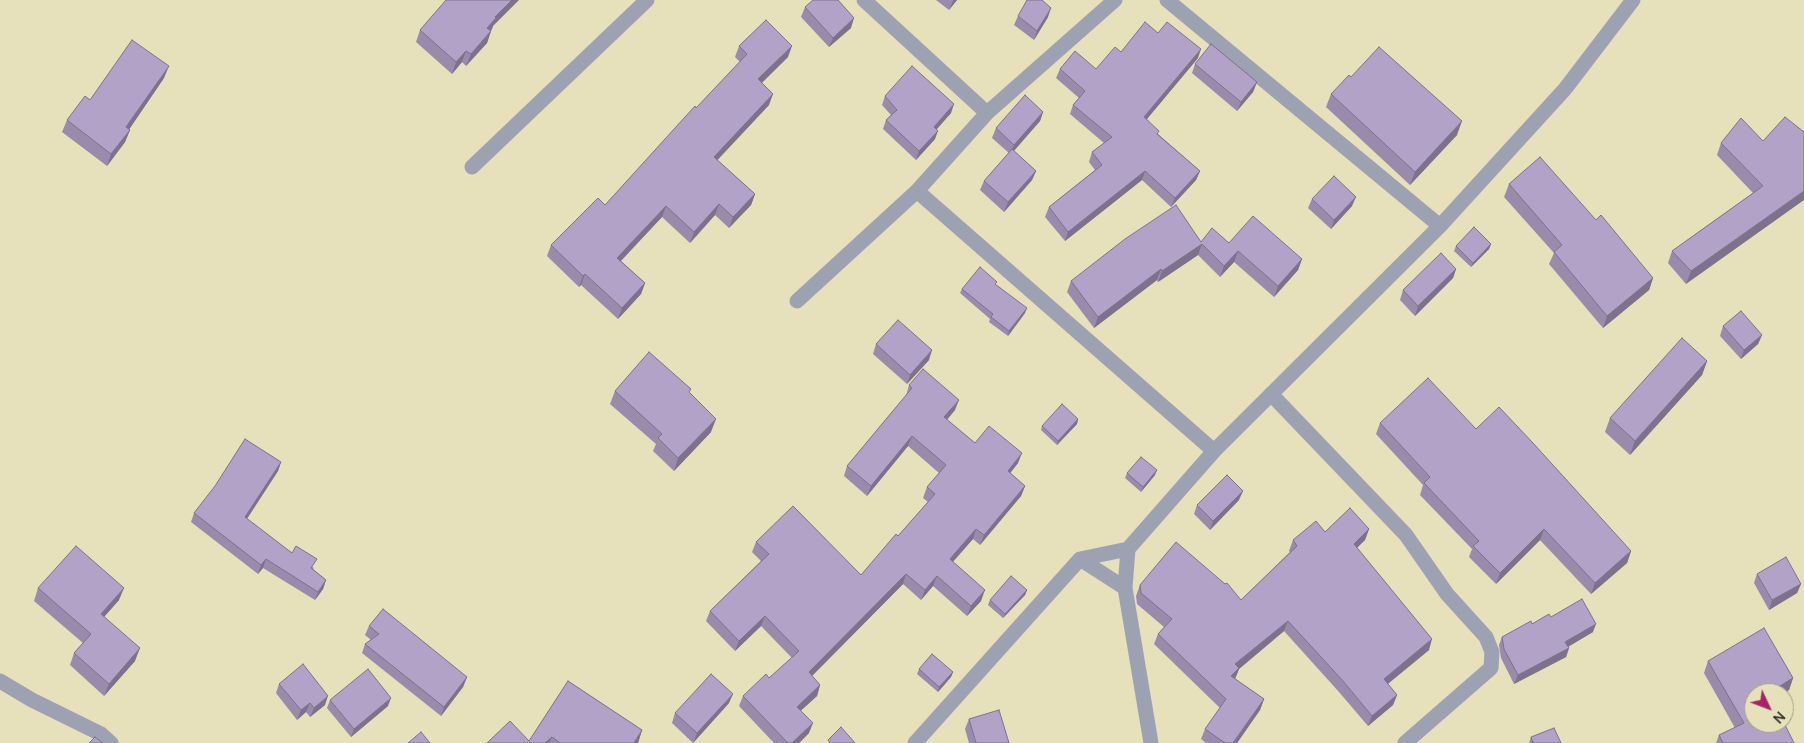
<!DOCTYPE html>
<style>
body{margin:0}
#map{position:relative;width:1804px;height:743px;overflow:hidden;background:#e6e0bb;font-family:Manrope,sans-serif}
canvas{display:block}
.north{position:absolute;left:1744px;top:683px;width:50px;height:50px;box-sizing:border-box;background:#e6e0bb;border:1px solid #a09b7f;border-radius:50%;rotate:133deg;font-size:14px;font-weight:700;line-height:20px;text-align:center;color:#373426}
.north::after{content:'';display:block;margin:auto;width:18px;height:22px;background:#aa2167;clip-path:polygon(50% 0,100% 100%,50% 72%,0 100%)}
</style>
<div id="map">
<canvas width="1804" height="743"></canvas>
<div class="north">N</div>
</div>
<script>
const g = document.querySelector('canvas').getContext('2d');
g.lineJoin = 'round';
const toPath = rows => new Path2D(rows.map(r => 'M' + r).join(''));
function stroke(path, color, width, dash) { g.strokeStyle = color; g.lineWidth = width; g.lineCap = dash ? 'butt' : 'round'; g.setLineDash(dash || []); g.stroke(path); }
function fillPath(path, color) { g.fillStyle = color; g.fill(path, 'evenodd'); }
const minor = toPath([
 [864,0,987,113],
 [1167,0,1440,226],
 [472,167,647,0],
 [917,191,1214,451],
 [797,301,917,191,987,113,1115,0],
 [1271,394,1406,535,1447,594,1486,637,1492,652,1491,668,1405,743],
 [1080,559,1125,588],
 [0,681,32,700,101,734,111,743],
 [915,743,1080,559,1128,549],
 [1151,743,1125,588,1128,549,1214,451,1440,226,1565,89,1633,0]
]);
const wall = toPath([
 [936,0,957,0,949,10],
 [805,7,851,28,829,47,801,17],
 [1018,16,1048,17,1034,40,1014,25],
 [493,26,491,31,487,43,466,66,462,62,452,74,416,42,420,30],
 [1158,33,1198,58,1147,119,1158,134,1200,171,1196,180,1171,207,1142,180,1065,241,1045,217,1049,207,1095,170,1089,162,1092,152,1104,143,1070,114,1073,105,1079,98,1056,78,1060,69,1096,69,1121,52],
 [739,46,788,57,762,83,769,105,717,160,755,194,751,205,729,228,715,215,690,243,662,217,621,261,645,283,641,294,618,319,581,285,579,287,547,256,551,245,605,205,740,62,735,57],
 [1195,64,1257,82,1253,92,1237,111,1192,73],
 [1351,77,1457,135,1410,185,1326,107,1331,94],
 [164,78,129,129,130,130,125,142,107,166,62,132,67,120,90,100],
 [885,96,951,113,936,129,935,139,916,160,883,129,886,120,891,115,882,105],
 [1043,112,1040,121,1014,151,1036,171,1032,180,1004,212,980,190,984,181,1009,153,992,138,996,128],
 [1804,132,1686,284,1668,263,1672,251,1753,193,1717,155,1721,143,1763,141],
 [1509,184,1596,220,1653,278,1649,290,1603,328,1549,264,1554,253,1504,197],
 [1312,199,1352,206,1331,229,1308,208],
 [1201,242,1229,243,1302,259,1298,270,1274,297,1234,262,1220,277,1198,255,1158,282,1157,280,1094,328,1067,292,1071,281],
 [1491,244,1489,249,1471,267,1454,251,1456,246],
 [1456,269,1453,278,1415,316,1400,300,1403,290],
 [962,289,1025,313,1008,336,989,322,990,319,960,293],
 [1723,326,1762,335,1758,344,1741,359,1720,336],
 [876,344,929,360,907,384,873,354],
 [1707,361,1702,375,1630,455,1605,432,1610,418],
 [909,385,955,410,947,420,975,443,1018,463,1010,473,1025,486,1021,496,980,545,973,539,953,562,981,601,967,616,933,586,921,600,903,584,812,676,820,685,817,696,801,710,809,733,799,743,774,743,739,706,743,696,769,678,792,658,761,626,735,651,706,621,710,611,761,561,752,552,756,542,861,575,898,536,928,502,923,498,927,487,939,473,908,446,867,496,844,476,847,466,906,396],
 [615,391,690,393,711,432,674,471,653,451,656,444,610,404],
 [1078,419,1077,424,1057,445,1041,430,1042,426],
 [1380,423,1476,429,1631,551,1627,563,1591,594,1540,540,1496,584,1469,557,1472,549,1420,495,1423,485,1376,434],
 [281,462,278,471,247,519,292,553,314,568,313,569,326,580,323,589,315,600,263,568,258,574,191,522,194,513],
 [1127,473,1155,475,1141,492,1125,478],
 [1239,500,1210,530,1194,514,1197,505],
 [1369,529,1365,540,1357,548,1429,650,1388,684,1397,695,1393,705,1368,726,1339,692,1284,631,1239,669,1235,679,1264,699,1260,710,1237,743,1206,743,1201,739,1205,729,1220,708,1154,644,1158,634,1164,627,1137,604,1136,596,1140,585,1241,600,1290,552,1289,551,1293,540,1325,532],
 [1757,574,1801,584,1797,593,1769,610,1754,583],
 [38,588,119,600,104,617,135,661,104,696,70,665,74,653,83,643,34,601],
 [1027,590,1025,595,1003,618,988,605,990,600],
 [1551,617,1593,632,1568,647,1569,648,1566,657,1514,684,1501,658,1499,645,1502,637],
 [369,626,467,677,463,687,441,716,362,653,365,644,371,640,365,635],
 [1708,661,1793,678,1789,690,1784,693,1754,693,1794,743,1716,743,1719,735,1735,728,1704,673],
 [919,669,953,672,951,677,938,692,917,674],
 [568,681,642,730,638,743,487,743,529,741],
 [279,684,325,705,310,717,306,712,297,720,276,693],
 [330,700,388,706,351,737,327,708],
 [729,703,693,743,672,723,675,713],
 [969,719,1009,743,969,743,965,729],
 [1531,737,1561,743,1529,743]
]);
const shadedWall = toPath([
 [512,0,519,0,493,26,492,29,483,40,487,28,495,17],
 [953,0,957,0,949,10,953,1],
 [1051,8,1048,17,1034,40,1037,31],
 [854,18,851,28,829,47,833,38],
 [491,31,487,43,466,66,471,54],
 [792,46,788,57,754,90,758,79],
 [1201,49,1198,58,1141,126,1144,117],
 [466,51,462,62,452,74,456,62],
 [169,66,164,78,122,140,126,127],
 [1257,82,1253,92,1237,111,1241,102],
 [773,94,769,105,710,168,714,157],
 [954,104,951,113,931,136,934,127],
 [1043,112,1040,121,1011,154,1014,145],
 [1462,121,1457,135,1410,185,1415,172],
 [130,130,125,142,107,166,111,154],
 [938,131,935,139,916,160,919,151],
 [1036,171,1032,180,1004,212,1008,202],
 [1145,171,1142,180,1065,241,1068,232],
 [1200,171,1196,180,1171,207,1175,198],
 [1804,191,1804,200,1686,284,1691,271],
 [755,194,751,205,729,228,733,217],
 [1356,197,1352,206,1331,229,1334,220],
 [719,204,715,215,690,243,694,232],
 [666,206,662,217,613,269,617,258],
 [1202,244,1198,255,1158,282,1162,271],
 [1491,244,1489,249,1471,267,1473,263],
 [1238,251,1234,262,1220,277,1224,266],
 [1302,259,1298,270,1274,297,1278,286],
 [1161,269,1157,280,1094,328,1098,317],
 [1456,269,1453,278,1415,316,1418,306],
 [585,274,581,285,579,287,583,276],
 [1653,278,1649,290,1603,328,1607,316],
 [645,283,641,294,618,319,622,308],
 [1027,308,1025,313,1008,336,1009,331],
 [1762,335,1758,344,1741,359,1744,350],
 [932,350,929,360,907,384,910,375],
 [1707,361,1702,375,1630,455,1635,441],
 [959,400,955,410,940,427,944,417],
 [716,419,711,432,674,471,678,458],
 [1078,419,1077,424,1057,445,1058,441],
 [912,436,908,446,867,496,871,486],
 [1022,453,1018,463,1004,481,1008,471],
 [281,462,278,471,242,526,245,517],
 [1157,470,1155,475,1141,492,1143,487],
 [1025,486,1021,496,980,545,984,535],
 [1243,491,1239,500,1210,530,1213,521],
 [976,529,973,539,946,569,950,559],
 [1369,529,1365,540,1350,554,1354,544],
 [1544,529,1540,540,1496,584,1500,573],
 [1631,551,1627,563,1591,594,1595,583],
 [266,559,263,568,258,574,261,565],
 [906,574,903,584,805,683,809,672],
 [937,576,933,586,921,600,925,590],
 [326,580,323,589,315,600,318,592],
 [1801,584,1797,593,1769,610,1772,600],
 [124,588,119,600,96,626,101,614],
 [985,590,981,601,967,616,971,606],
 [1027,590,1025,595,1003,618,1005,614],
 [765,616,761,626,735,651,739,641],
 [1288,621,1284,631,1239,669,1235,679,1227,687,1235,664],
 [1596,624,1593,632,1562,650,1565,642],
 [1432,639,1429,650,1380,690,1384,679],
 [140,648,135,661,104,696,109,684],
 [1569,648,1566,657,1514,684,1518,675],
 [953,672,951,677,938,692,939,687],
 [467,677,463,687,441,716,444,707],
 [1793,678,1789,690,1784,693,1769,693,1770,692],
 [820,685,817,696,794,717,797,707],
 [733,694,729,703,693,743,697,733],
 [1397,695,1393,705,1368,726,1372,716],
 [328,696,325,705,310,717,314,708],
 [391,698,388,706,351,737,354,729],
 [1264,699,1260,710,1237,743,1233,743],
 [310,703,306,712,297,720,301,710],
 [813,723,809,733,799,743,792,743],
 [642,730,638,743,634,743],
 [552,737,549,743,545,743]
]);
const building = toPath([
 [446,0,512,0,495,17,496,18,487,28,491,31,471,54,466,51,456,62,420,30,446,0],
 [813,0,838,0,854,18,833,38,805,7,813,0],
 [1027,0,1042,0,1051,8,1037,31,1018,16,1027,0],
 [766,20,792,46,758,79,773,94,714,157,755,194,733,217,719,204,694,232,666,206,617,258,645,283,622,308,585,274,583,276,551,245,598,198,605,205,695,106,696,108,747,54,739,46,766,20],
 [1145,22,1158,33,1167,22,1201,49,1144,117,1159,131,1157,134,1200,171,1175,198,1145,171,1068,232,1049,207,1102,165,1092,152,1112,137,1073,105,1085,91,1060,69,1075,51,1096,69,1115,47,1121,52,1145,22],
 [132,40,169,66,126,127,130,130,111,154,67,120,85,96,90,100,132,40],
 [1211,44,1257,82,1241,102,1195,64,1211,44],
 [1379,47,1462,121,1415,172,1331,94,1349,75,1351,77,1379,47],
 [912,66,954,104,934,127,938,131,919,151,886,120,897,110,885,96,912,66],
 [1025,95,1043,112,1014,145,996,128,1025,95],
 [1785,117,1804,132,1804,191,1691,271,1672,251,1763,186,1721,143,1741,118,1763,141,1785,117],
 [1012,149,1036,171,1008,202,984,181,1012,149],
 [1540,157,1596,220,1601,215,1653,278,1607,316,1554,252,1562,245,1509,184,1540,157],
 [1334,176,1356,197,1334,220,1312,199,1334,176],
 [1176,205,1201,242,1212,228,1229,243,1253,216,1302,259,1278,286,1238,251,1224,266,1202,244,1162,271,1161,269,1098,317,1071,281,1125,239,1176,205],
 [1474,227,1491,244,1473,263,1456,246,1474,227],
 [1441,253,1456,269,1418,306,1403,290,1441,253],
 [980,267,997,282,995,284,1027,308,1009,331,991,317,993,314,962,289,980,267],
 [1741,311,1762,335,1744,350,1723,326,1741,311],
 [898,320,932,350,910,375,876,344,898,320],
 [1682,338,1707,361,1635,441,1610,418,1682,338],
 [649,352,691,389,689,392,716,419,678,458,658,438,662,434,615,391,649,352],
 [923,369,959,400,944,417,975,443,989,426,1022,453,1008,471,1025,486,984,535,976,529,950,559,985,590,971,606,937,576,925,590,906,574,809,672,820,685,797,707,813,723,792,743,788,743,743,696,766,674,769,678,799,651,765,616,739,641,710,611,769,554,756,542,793,506,861,575,896,534,898,536,935,494,927,487,946,465,912,436,871,486,847,466,912,388,909,385,923,369],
 [1428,378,1476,429,1499,407,1533,443,1631,551,1595,583,1544,529,1500,573,1473,546,1479,541,1424,483,1430,477,1380,423,1428,378],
 [1062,404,1078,419,1058,441,1042,426,1062,404],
 [245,439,281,462,245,517,292,553,296,546,317,559,311,568,326,580,318,592,266,559,261,565,194,513,215,486,245,439],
 [1141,457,1157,470,1143,487,1127,473,1141,457],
 [1227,475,1243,491,1213,521,1197,505,1227,475],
 [1350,508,1369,529,1354,544,1432,639,1384,679,1397,695,1372,716,1343,681,1288,621,1235,664,1239,668,1231,676,1264,699,1233,743,1225,743,1205,729,1226,699,1158,634,1172,619,1141,593,1140,585,1176,542,1225,584,1227,583,1241,600,1297,546,1293,540,1316,521,1325,532,1350,508],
 [76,546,124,588,101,614,140,648,109,684,74,653,91,634,38,588,76,546],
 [1786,557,1801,584,1772,600,1757,574,1786,557],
 [1011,576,1027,590,1005,614,990,600,1011,576],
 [1582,599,1596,624,1565,642,1569,648,1518,675,1504,649,1502,637,1531,621,1532,624,1549,614,1551,617,1582,599],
 [383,609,467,677,444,707,365,644,379,634,369,626,383,609],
 [1764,628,1793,678,1770,692,1770,693,1754,693,1754,723,1784,723,1794,743,1723,743,1719,735,1744,723,1708,661,1764,628],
 [932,654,953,672,939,687,919,669,932,654],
 [303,664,328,696,314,708,310,703,301,710,279,684,303,664],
 [368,669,391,698,354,729,330,700,368,669],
 [711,674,733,694,697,733,675,713,711,674],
 [568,681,642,730,634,743,560,743,552,737,545,743,487,743,510,721,529,741,568,681],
 [999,710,1009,743,976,743,969,719,999,710],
 [841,727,855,743,830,743,828,740,841,727],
 [1554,728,1561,743,1533,743,1531,737,1554,728],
 [421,732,430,743,408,743,421,732],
 [95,737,103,743,89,743,95,737]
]);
stroke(minor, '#9da2b3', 15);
fillPath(wall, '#9a8bac');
fillPath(shadedWall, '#7d718c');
fillPath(building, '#b3a2c8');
stroke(building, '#7d718c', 1);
</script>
